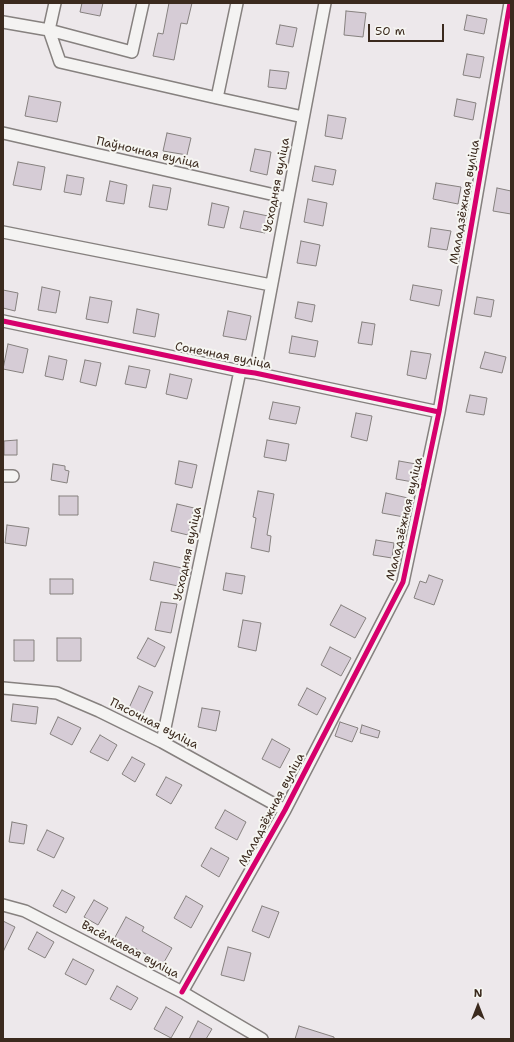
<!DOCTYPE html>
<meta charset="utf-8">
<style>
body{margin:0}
#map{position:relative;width:514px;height:1042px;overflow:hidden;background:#ede8eb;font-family:"Shantell Sans",sans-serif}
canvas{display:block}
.frame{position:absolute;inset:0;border:4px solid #3b2a1e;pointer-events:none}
.north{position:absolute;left:458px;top:986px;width:40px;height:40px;-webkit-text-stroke:3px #f6f6f2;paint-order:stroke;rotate:0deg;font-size:11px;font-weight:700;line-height:16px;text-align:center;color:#3b2a1e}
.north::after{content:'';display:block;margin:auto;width:14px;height:18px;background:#3b2a1e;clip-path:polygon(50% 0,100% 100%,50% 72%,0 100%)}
.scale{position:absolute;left:368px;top:24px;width:76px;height:18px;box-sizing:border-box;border:2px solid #3b2a1e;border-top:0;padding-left:5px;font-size:12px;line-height:14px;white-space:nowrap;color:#3b2a1e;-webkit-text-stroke:3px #f6f6f2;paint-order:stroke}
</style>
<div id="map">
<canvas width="514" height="1042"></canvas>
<div class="frame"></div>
<div class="north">N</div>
<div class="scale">50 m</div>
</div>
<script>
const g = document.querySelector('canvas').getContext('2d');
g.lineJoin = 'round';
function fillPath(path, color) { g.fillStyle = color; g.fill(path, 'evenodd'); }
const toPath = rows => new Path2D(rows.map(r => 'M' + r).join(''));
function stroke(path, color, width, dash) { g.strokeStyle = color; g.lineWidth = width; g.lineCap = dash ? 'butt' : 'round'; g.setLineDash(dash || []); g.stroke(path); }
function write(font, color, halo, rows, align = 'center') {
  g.font = font + ' "Shantell Sans",sans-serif'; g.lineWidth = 4; g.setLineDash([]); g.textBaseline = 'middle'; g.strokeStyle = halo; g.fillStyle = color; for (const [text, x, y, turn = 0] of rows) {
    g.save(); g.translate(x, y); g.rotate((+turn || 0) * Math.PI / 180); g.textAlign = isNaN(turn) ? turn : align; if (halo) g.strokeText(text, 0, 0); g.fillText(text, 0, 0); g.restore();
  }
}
const building = toPath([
 [82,3,103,3,100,16,80,12,82,3],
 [169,3,192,3,187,24,181,23,174,60,153,56,158,33,163,34,169,3],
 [346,11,366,13,363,37,344,35,346,11],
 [467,15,487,19,484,34,464,30,467,15],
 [280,25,297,28,293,47,276,44,280,25],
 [467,54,484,57,480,78,463,75,467,54],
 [270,70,289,72,286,89,268,87,270,70],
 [29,96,61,102,57,122,25,116,29,96],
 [457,99,476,103,473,120,454,116,457,99],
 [328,115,346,118,342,139,325,136,328,115],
 [167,133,191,138,187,155,163,151,167,133],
 [255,149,271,152,267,175,250,171,255,149],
 [18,162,45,167,41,190,13,185,18,162],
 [315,166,336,170,333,185,312,181,315,166],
 [67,175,84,178,81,195,64,192,67,175],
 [110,181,127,185,124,204,106,201,110,181],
 [436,183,461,187,458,204,433,199,436,183],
 [153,185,171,188,167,210,149,207,153,185],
 [497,188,511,191,511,214,493,211,497,188],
 [308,199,327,203,323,226,304,222,308,199],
 [212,203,229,207,224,228,208,225,212,203],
 [244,211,268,216,265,233,240,228,244,211],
 [431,228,451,231,447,250,428,247,431,228],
 [301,241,320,245,316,266,297,263,301,241],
 [413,285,442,290,439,306,410,300,413,285],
 [42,287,60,291,56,313,38,310,42,287],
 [3,290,18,293,15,311,3,308,3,290],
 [90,297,112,301,108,323,86,319,90,297],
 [477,297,494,300,491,317,474,314,477,297],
 [298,302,315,305,312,322,295,318,298,302],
 [137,309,159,314,155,337,133,333,137,309],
 [228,311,251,316,246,340,223,336,228,311],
 [362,322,375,324,372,345,358,343,362,322],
 [292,336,318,341,315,357,289,353,292,336],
 [8,344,28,349,23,373,3,369,8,344],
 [411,351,431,354,426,379,407,375,411,351],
 [485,352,506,357,502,373,480,368,485,352],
 [49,356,67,360,63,380,45,376,49,356],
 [85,360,101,363,96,386,80,382,85,360],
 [129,366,150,370,146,388,125,384,129,366],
 [170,374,192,379,187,399,166,394,170,374],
 [470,395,487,398,484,415,466,412,470,395],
 [273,402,300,407,296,424,269,419,273,402],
 [356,413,372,416,367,441,351,437,356,413],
 [17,440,17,455,4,455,4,441,17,440],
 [267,440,289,444,286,461,264,457,267,440],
 [179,461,197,465,192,488,175,484,179,461],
 [399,461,416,464,413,482,396,479,399,461],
 [53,464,65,466,65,470,69,471,67,483,51,480,53,464],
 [258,491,274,494,267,535,271,536,269,552,251,548,256,518,253,517,258,491],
 [386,493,408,498,404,517,382,513,386,493],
 [59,496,78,496,78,515,59,515,59,496],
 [177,504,194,508,188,535,171,531,177,504],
 [7,525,29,528,26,546,5,543,7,525],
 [376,540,394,543,392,558,373,555,376,540],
 [154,562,182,568,178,586,150,580,154,562],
 [226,573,245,576,242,594,223,590,226,573],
 [429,575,443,580,434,605,414,598,420,581,426,583,429,575],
 [50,579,73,579,73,594,50,594,50,579],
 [161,602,177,604,171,633,155,630,161,602],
 [341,605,366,618,355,638,330,625,341,605],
 [243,620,261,623,256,651,238,647,243,620],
 [57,638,81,638,81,661,57,661,57,638],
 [148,638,165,647,155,667,137,658,148,638],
 [14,640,34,640,34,661,14,661,14,640],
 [330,647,351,658,341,676,321,665,330,647],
 [139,686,153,692,143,714,129,708,139,686],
 [307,688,326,698,317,715,298,705,307,688],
 [13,704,38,707,36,724,11,721,13,704],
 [202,708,220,711,216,731,198,727,202,708],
 [58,717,81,728,72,745,50,734,58,717],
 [340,722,358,728,352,742,335,736,340,722],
 [362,725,380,731,378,738,360,733,362,725],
 [100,735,117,745,108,761,90,752,100,735],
 [272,739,290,749,280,768,262,759,272,739],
 [132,757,145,764,135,782,122,774,132,757],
 [166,777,182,785,171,804,156,795,166,777],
 [225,810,246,822,237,840,215,828,225,810],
 [12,822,27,825,24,844,9,842,12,822],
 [47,830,64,838,54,858,37,850,47,830],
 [211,848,229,858,219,877,201,866,211,848],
 [62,890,75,897,66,913,53,906,62,890],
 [186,896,203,906,191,928,174,918,186,896],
 [94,900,108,908,98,925,84,917,94,900],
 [262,906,279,912,269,938,252,931,262,906],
 [126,917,144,927,142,931,172,948,163,964,133,947,132,948,114,939,126,917],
 [3,921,15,927,3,952,3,921],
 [37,932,54,942,45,958,28,949,37,932],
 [228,947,251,953,244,981,221,975,228,947],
 [73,959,94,970,86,985,65,974,73,959],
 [117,986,138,998,131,1010,110,999,117,986],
 [166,1007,183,1017,171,1038,154,1029,166,1007],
 [198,1021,212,1029,206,1039,189,1039,198,1021],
 [299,1026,334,1037,334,1039,295,1039,299,1026]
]);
const minor = toPath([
 [55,3,49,30,60,62,217,98],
 [237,3,217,98,303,117],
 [3,22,49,30,132,52,143,3],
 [3,133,288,198],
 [3,232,271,285],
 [3,321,240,371,255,373,439,412],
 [255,373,325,3],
 [3,476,13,476],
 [3,688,57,693,99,711,162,742,285,810],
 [162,742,240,371],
 [3,905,25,911,182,992,262,1039],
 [182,992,285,810,403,582,439,412,510,3]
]);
const cycleway = toPath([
 [3,321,240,371,255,373,439,412],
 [182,992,285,810,403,582,439,412,510,3]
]);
const streetNames = [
 ["Паўночная вуліца",148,153,13],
 ["Усходняя вуліца",277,185,-79],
 ["Маладзёжная вуліца",465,202,-80],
 ["Сонечная вуліца",223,356,11],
 ["Маладзёжная вуліца",405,519,-77],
 ["Усходняя вуліца",188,554,-78],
 ["Пясочная вуліца",154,724,27],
 ["Маладзёжная вуліца",272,810,-62],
 ["Вясёлкавая вуліца",130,950,28]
];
fillPath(building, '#d6ccd6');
stroke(building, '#86817f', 1);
stroke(minor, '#86817f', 14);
stroke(minor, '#f4f3f2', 11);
stroke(cycleway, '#d6006c', 5);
write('12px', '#3b2a1e', '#f6f6f2', streetNames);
</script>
